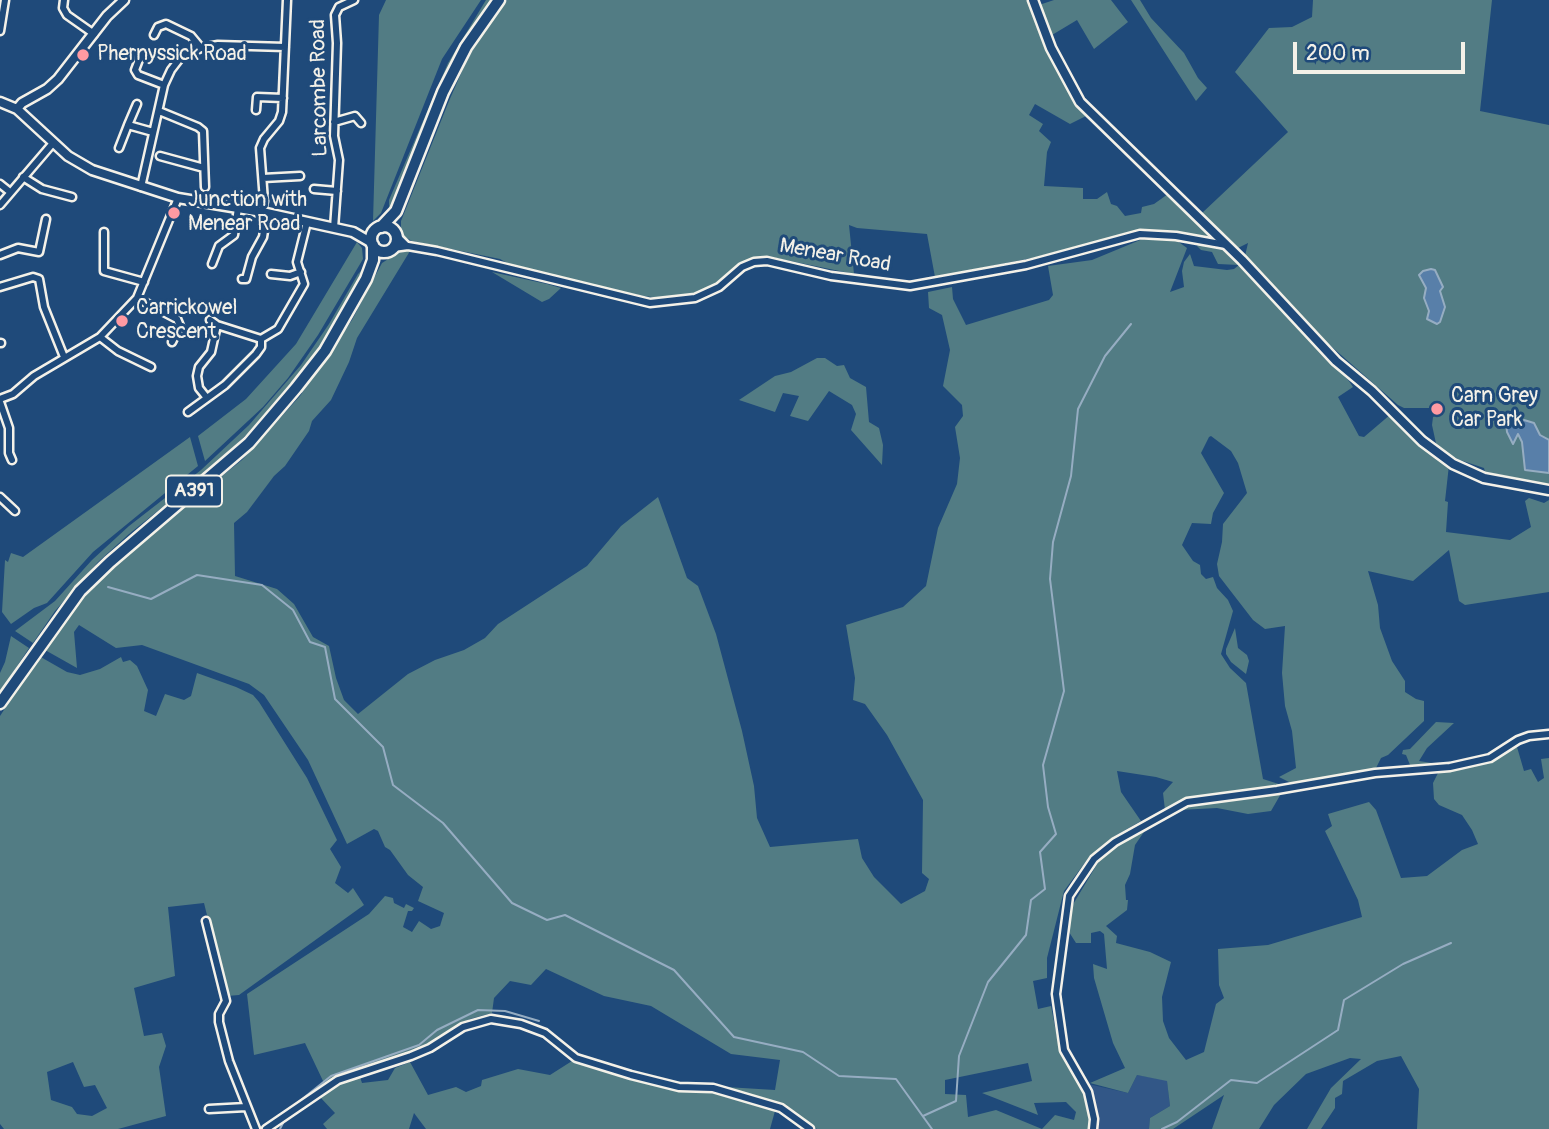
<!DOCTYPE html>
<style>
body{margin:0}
#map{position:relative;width:1549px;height:1129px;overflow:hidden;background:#1f4a7a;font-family:Pangolin,sans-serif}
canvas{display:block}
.scale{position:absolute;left:1293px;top:42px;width:172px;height:32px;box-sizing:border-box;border:4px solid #f4f1e8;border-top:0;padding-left:9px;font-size:21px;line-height:24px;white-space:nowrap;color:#f4f1e8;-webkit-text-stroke:5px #1f4a7a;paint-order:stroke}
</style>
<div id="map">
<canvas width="1549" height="1129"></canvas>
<div class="scale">200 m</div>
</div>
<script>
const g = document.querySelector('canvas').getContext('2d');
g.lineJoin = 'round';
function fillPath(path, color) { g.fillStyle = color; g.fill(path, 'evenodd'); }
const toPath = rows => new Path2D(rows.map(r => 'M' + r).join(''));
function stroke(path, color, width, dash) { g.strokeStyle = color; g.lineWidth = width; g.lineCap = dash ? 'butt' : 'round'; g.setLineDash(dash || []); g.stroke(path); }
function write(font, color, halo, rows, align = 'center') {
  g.font = font + ' Pangolin,sans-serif'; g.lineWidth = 6; g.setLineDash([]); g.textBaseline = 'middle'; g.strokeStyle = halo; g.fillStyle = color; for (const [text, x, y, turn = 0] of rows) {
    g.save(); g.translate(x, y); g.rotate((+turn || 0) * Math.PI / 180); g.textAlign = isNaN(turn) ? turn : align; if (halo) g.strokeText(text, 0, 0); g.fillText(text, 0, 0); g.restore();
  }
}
const built = toPath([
 [1137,1075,1167,1080,1170,1106,1150,1118,1149,1129,1096,1129,1097,1118,1088,1084,1128,1093]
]);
const green = toPath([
 [386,0,481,0,442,59,381,213,373,221,379,15],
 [486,0,491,0,449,67,389,212,389,200,448,63],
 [507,0,1030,0,1067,86,1086,116,1070,124,1035,104,1029,115,1043,124,1039,131,1051,142,1047,152,1044,186,1083,188,1083,199,1097,199,1107,192,1111,204,1117,206,1125,216,1141,213,1142,207,1154,204,1168,194,1214,238,1139,231,1083,248,935,277,927,234,857,228,849,225,854,274,771,257,755,257,737,268,717,284,694,294,659,298,623,293,509,264,500,259,412,241,405,237,401,230,401,221,449,101,466,62,486,27],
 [1054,0,1111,0,1128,22,1094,49,1077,20,1052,35,1039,5],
 [1131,0,1140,0,1151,18,1184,53,1198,78,1207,88,1196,101],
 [1313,0,1492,0,1480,111,1549,125,1549,484,1485,472,1484,468,1460,460,1437,448,1432,425,1433,417,1444,411,1444,406,1435,401,1431,408,1404,408,1398,405,1299,318,1245,256,1248,243,1238,248,1201,214,1288,132,1235,72,1269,28,1292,27,1312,17],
 [1145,238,1176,240,1187,248,1170,292,1184,287,1182,271,1184,262,1190,254,1194,266,1227,270,1234,269,1239,265,1218,264,1212,252,1201,250,1197,246,1199,244,1220,247,1233,255,1349,381,1353,387,1338,397,1359,436,1364,437,1391,414,1430,452,1449,465,1445,501,1448,502,1446,532,1510,540,1531,527,1525,501,1529,498,1544,503,1549,500,1549,592,1465,605,1459,601,1449,550,1413,581,1368,571,1378,605,1380,628,1392,661,1405,681,1405,692,1416,699,1424,701,1424,721,1388,755,1381,758,1376,768,1293,784,1279,777,1296,768,1292,731,1285,706,1282,673,1285,626,1265,629,1253,620,1219,576,1217,564,1222,542,1223,524,1247,493,1238,463,1231,451,1211,436,1209,437,1201,453,1224,493,1213,513,1211,524,1192,523,1182,545,1193,561,1200,565,1201,574,1206,579,1213,577,1217,588,1228,600,1233,611,1221,654,1230,668,1246,683,1263,779,1285,786,1234,791,1228,794,1186,800,1165,810,1163,793,1173,782,1156,777,1117,771,1121,792,1141,821,1113,837,1089,857,1064,891,1047,958,1047,978,1033,981,1038,1009,1051,1006,1060,1053,1085,1093,1091,1113,1091,1129,817,1129,782,1105,726,1087,775,1090,780,1060,731,1054,651,1006,604,996,546,969,531,985,510,981,494,998,492,1013,470,1019,423,1048,348,1072,324,1083,305,1043,254,1055,247,994,369,914,385,896,393,898,394,903,404,908,406,904,414,908,412,911,408,911,403,927,412,932,419,921,431,929,440,926,444,913,418,901,423,887,408,875,390,850,385,847,378,831,374,829,347,844,308,760,264,695,249,684,142,645,116,648,79,625,74,632,77,668,45,650,89,589,139,542,242,460,300,396,352,320,382,263,404,249,410,251,357,338,349,362,331,400,312,421,309,431,285,466,274,476,247,512,234,523,235,576,277,589,294,604,313,637,329,646,336,678,344,700,358,714,408,674,435,660,464,650,485,638,498,624,587,566,621,526,658,497,687,578,698,586,716,634,742,731,754,786,757,818,770,847,858,839,862,858,874,877,901,904,925,891,929,879,922,873,923,800,887,735,865,704,853,700,855,678,846,625,903,607,926,586,938,528,957,484,960,458,955,427,963,416,962,405,943,386,950,350,942,315,929,308,928,292,952,287,953,299,966,325,1049,300,1053,295,1048,266,1092,260],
 [1028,1063,1032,1081,982,1093,1038,1115,1034,1103,1066,1102,1076,1112,1074,1120,1055,1115,1042,1129,996,1110,968,1117,966,1095,945,1094,945,1080],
 [357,242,362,248,363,259,318,335,288,378,263,407,205,461,198,436,246,399,296,344],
 [367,265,345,307,313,359,258,424,210,469,129,534,98,562,55,611,33,643,15,631,55,601,92,560,129,526,201,470,249,425,301,365,329,324,358,274],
 [492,272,547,284,561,288,549,299,542,302],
 [817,358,825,358,837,366,844,365,850,378,866,387,869,422,879,428,883,445,882,465,851,430,856,414,852,405,829,391,808,421,790,416,799,396,783,393,775,412,739,400,775,376,791,372],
 [190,437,198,466,93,552,47,603,34,608,11,624,2,612,5,560,8,562,11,553,23,557],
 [1235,628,1238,648,1247,655,1249,661,1246,674,1231,662,1226,654,1226,649],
 [11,636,29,648,0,692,0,673,5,662],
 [39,656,67,672,80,675,100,669,121,657,123,662,130,660,137,666,148,690,144,711,156,716,165,694,184,700,191,696,197,673,236,687,253,695,259,702,307,778,337,840,330,849,341,867,335,883,348,893,353,888,364,905,239,995,227,996,204,903,168,907,175,976,134,988,144,1036,162,1033,166,1046,159,1067,166,1116,118,1129,4,1129,0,1124,0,716],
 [73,1062,84,1087,95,1085,107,1108,92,1116,77,1114,72,1107,51,1100,47,1072],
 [1436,722,1454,723,1427,748,1419,761,1432,763,1434,765,1414,768,1410,765,1406,755,1402,754,1403,750,1410,749],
 [1517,747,1524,771,1531,769,1538,782,1544,778,1541,759,1549,758,1549,1129,1417,1129,1419,1089,1401,1056,1377,1061,1343,1081,1342,1094,1335,1098,1335,1108,1321,1129,1307,1129,1331,1088,1361,1059,1350,1058,1306,1074,1274,1105,1259,1129,1212,1129,1224,1095,1173,1129,1149,1129,1150,1118,1170,1106,1167,1081,1137,1075,1128,1093,1090,1083,1125,1068,1113,1043,1094,978,1093,964,1107,969,1104,934,1100,931,1091,933,1091,943,1076,943,1069,932,1072,906,1099,861,1118,845,1146,829,1135,845,1130,874,1125,885,1126,900,1128,900,1127,910,1106,926,1117,936,1116,943,1150,952,1171,962,1162,997,1163,1021,1169,1038,1186,1060,1204,1052,1216,1004,1224,998,1219,985,1218,949,1268,945,1362,917,1358,900,1325,831,1332,826,1328,814,1369,802,1376,810,1401,878,1427,876,1462,850,1478,844,1472,830,1462,815,1439,805,1434,799,1433,783,1439,771,1492,760],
 [1282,792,1271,811,1248,814,1217,808,1179,810,1189,804],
 [572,1061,682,1092,712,1091,775,1111,770,1129,426,1129,414,1113,409,1129,327,1129,323,1124,335,1113,320,1097,340,1083,360,1077,362,1083,388,1080,395,1068,410,1062,428,1095,456,1087,466,1092,481,1086,482,1080,518,1069,550,1075]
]);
const water = toPath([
 [1431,269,1435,270,1443,287,1440,291,1445,307,1440,322,1437,324,1427,319,1429,311,1424,298,1426,288,1419,275,1423,271,1431,269],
 [1524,420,1534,423,1540,435,1549,440,1549,473,1525,470,1522,442,1518,434,1513,444,1507,432,1506,423,1512,422,1517,426,1524,420]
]);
const stream = toPath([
 [108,587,151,599,197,575,262,585,293,610,310,642,325,647,335,699,383,747,393,785,443,823,512,903,547,920,565,915,674,970,734,1037,803,1052,839,1076,896,1079,932,1129],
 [291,1108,331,1076,419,1045,437,1030,478,1010,505,1011,539,1021],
 [923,1116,956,1101,959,1056,988,982,1026,935,1031,900,1045,889,1040,852,1056,834,1048,807,1043,765,1064,691,1050,579,1053,542,1071,476,1078,409,1105,356,1131,324],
 [280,1129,283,1123],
 [1162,1129,1177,1122,1231,1080,1257,1083,1338,1030,1344,1000,1403,964,1451,943]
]);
const minor = toPath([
 [64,0,63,8,67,15,94,34],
 [0,31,5,0],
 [154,35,158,27,166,24,191,36,201,48],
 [142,55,140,57,135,70,138,75,164,85],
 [256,110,257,97,283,98],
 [159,111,198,127,203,131,205,187],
 [334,122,355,116,361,123],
 [128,125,137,104],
 [119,148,128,125,153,132],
 [160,156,204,168],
 [23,177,42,189,72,197],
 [263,178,300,176],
 [0,184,10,192],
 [141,187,164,85,171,70,181,57,201,48,218,45,285,47],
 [314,189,337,191],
 [0,205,53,143],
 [262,212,264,201,260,148,264,139,279,121,282,112,287,0],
 [334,228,339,160,334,136,337,43,335,15,339,7,354,0],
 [104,232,104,271,144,282],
 [396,235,406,245],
 [393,248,408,246,437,251,650,303,695,298,719,287,742,267,754,262,767,261,831,276,910,286,1026,265,1140,234,1176,236,1226,245],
 [0,255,18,248,39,252,46,219],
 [212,264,219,246,234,235,238,208],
 [271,274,290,276,301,272],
 [242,279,246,279,252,257,263,237,267,213],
 [0,287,33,277,39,279,44,307,64,357],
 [137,298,177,319,180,326,172,342],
 [210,320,217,325,261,339,278,329,304,284,297,262,307,222],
 [100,337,118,351,151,367],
 [0,343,1,343],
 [207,398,199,388,197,376,199,367,211,352,217,325],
 [0,399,13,394,34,376,100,337,137,298,178,198],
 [0,402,9,428,9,453,12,460],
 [188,412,225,385,256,354,261,347,261,339],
 [0,497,15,511],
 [206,921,226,1001,219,1014,219,1022,229,1061,256,1129],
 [209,1109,246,1107],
 [266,1129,338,1080,411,1056,430,1048,463,1027,491,1019,521,1024,545,1033,576,1058,631,1075,679,1087,713,1088,781,1108,810,1129],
 [1093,1129,1094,1119,1088,1092,1064,1050,1056,994,1069,896,1094,859,1115,842,1187,802,1277,790,1375,773,1450,767,1490,758,1518,740,1529,736,1549,734]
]);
const tertiary = toPath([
 [1033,0,1051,48,1080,102,1242,260,1336,361,1372,391,1422,441,1453,464,1484,478,1549,490],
 [0,102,17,109,68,156,92,170,178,198,262,212,353,232,372,243],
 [17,109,22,103,47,89,58,79,107,16,124,0]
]);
const trunk = toPath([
 '371 239a13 13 0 1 1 26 0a13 13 0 1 1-26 0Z',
 [381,227,396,211,443,92,466,47,499,0],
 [0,703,80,591,110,562,249,443,296,388,325,351,366,279,373,260,373,245]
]);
const markers = [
 [83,55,7,"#ff9aa2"],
 [174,213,7,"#ff9aa2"],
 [122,321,7,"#ff9aa2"],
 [1437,409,7,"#ff9aa2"]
];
const shields = [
 [194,491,56]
];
const shieldNames = [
 ["A391",194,491]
];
const poiNames = [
 ["Phernyssick Road",97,55],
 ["Junction with",188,201],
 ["Menear Road",188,225],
 ["Carrickowel",136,309],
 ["Crescent",136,333],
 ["Carn Grey",1451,397],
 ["Car Park",1451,421]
];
const streetNames = [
 ["Larcombe Road",320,88,-91],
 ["Menear Road",835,256,10]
];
fillPath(built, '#325787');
fillPath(green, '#527c84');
fillPath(water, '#587fa9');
stroke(water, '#96adc2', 2);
stroke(stream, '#96adc2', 2);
stroke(minor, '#f4f1e8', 11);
stroke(tertiary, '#f4f1e8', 13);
stroke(trunk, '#f4f1e8', 15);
stroke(minor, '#1f4a7a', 6);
stroke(tertiary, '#1f4a7a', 8);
stroke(trunk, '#1f4a7a', 10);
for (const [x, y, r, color] of markers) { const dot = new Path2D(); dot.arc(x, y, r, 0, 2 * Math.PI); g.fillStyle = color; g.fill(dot); stroke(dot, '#1f4a7a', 2.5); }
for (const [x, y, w] of shields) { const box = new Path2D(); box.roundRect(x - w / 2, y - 15.5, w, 31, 5); g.fillStyle = '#1f4a7a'; g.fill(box); stroke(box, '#f4f1e8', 2); }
write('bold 19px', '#f4f1e8', null, shieldNames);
write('21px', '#f4f1e8', '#1f4a7a', poiNames, 'left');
write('21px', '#f4f1e8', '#1f4a7a', streetNames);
</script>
